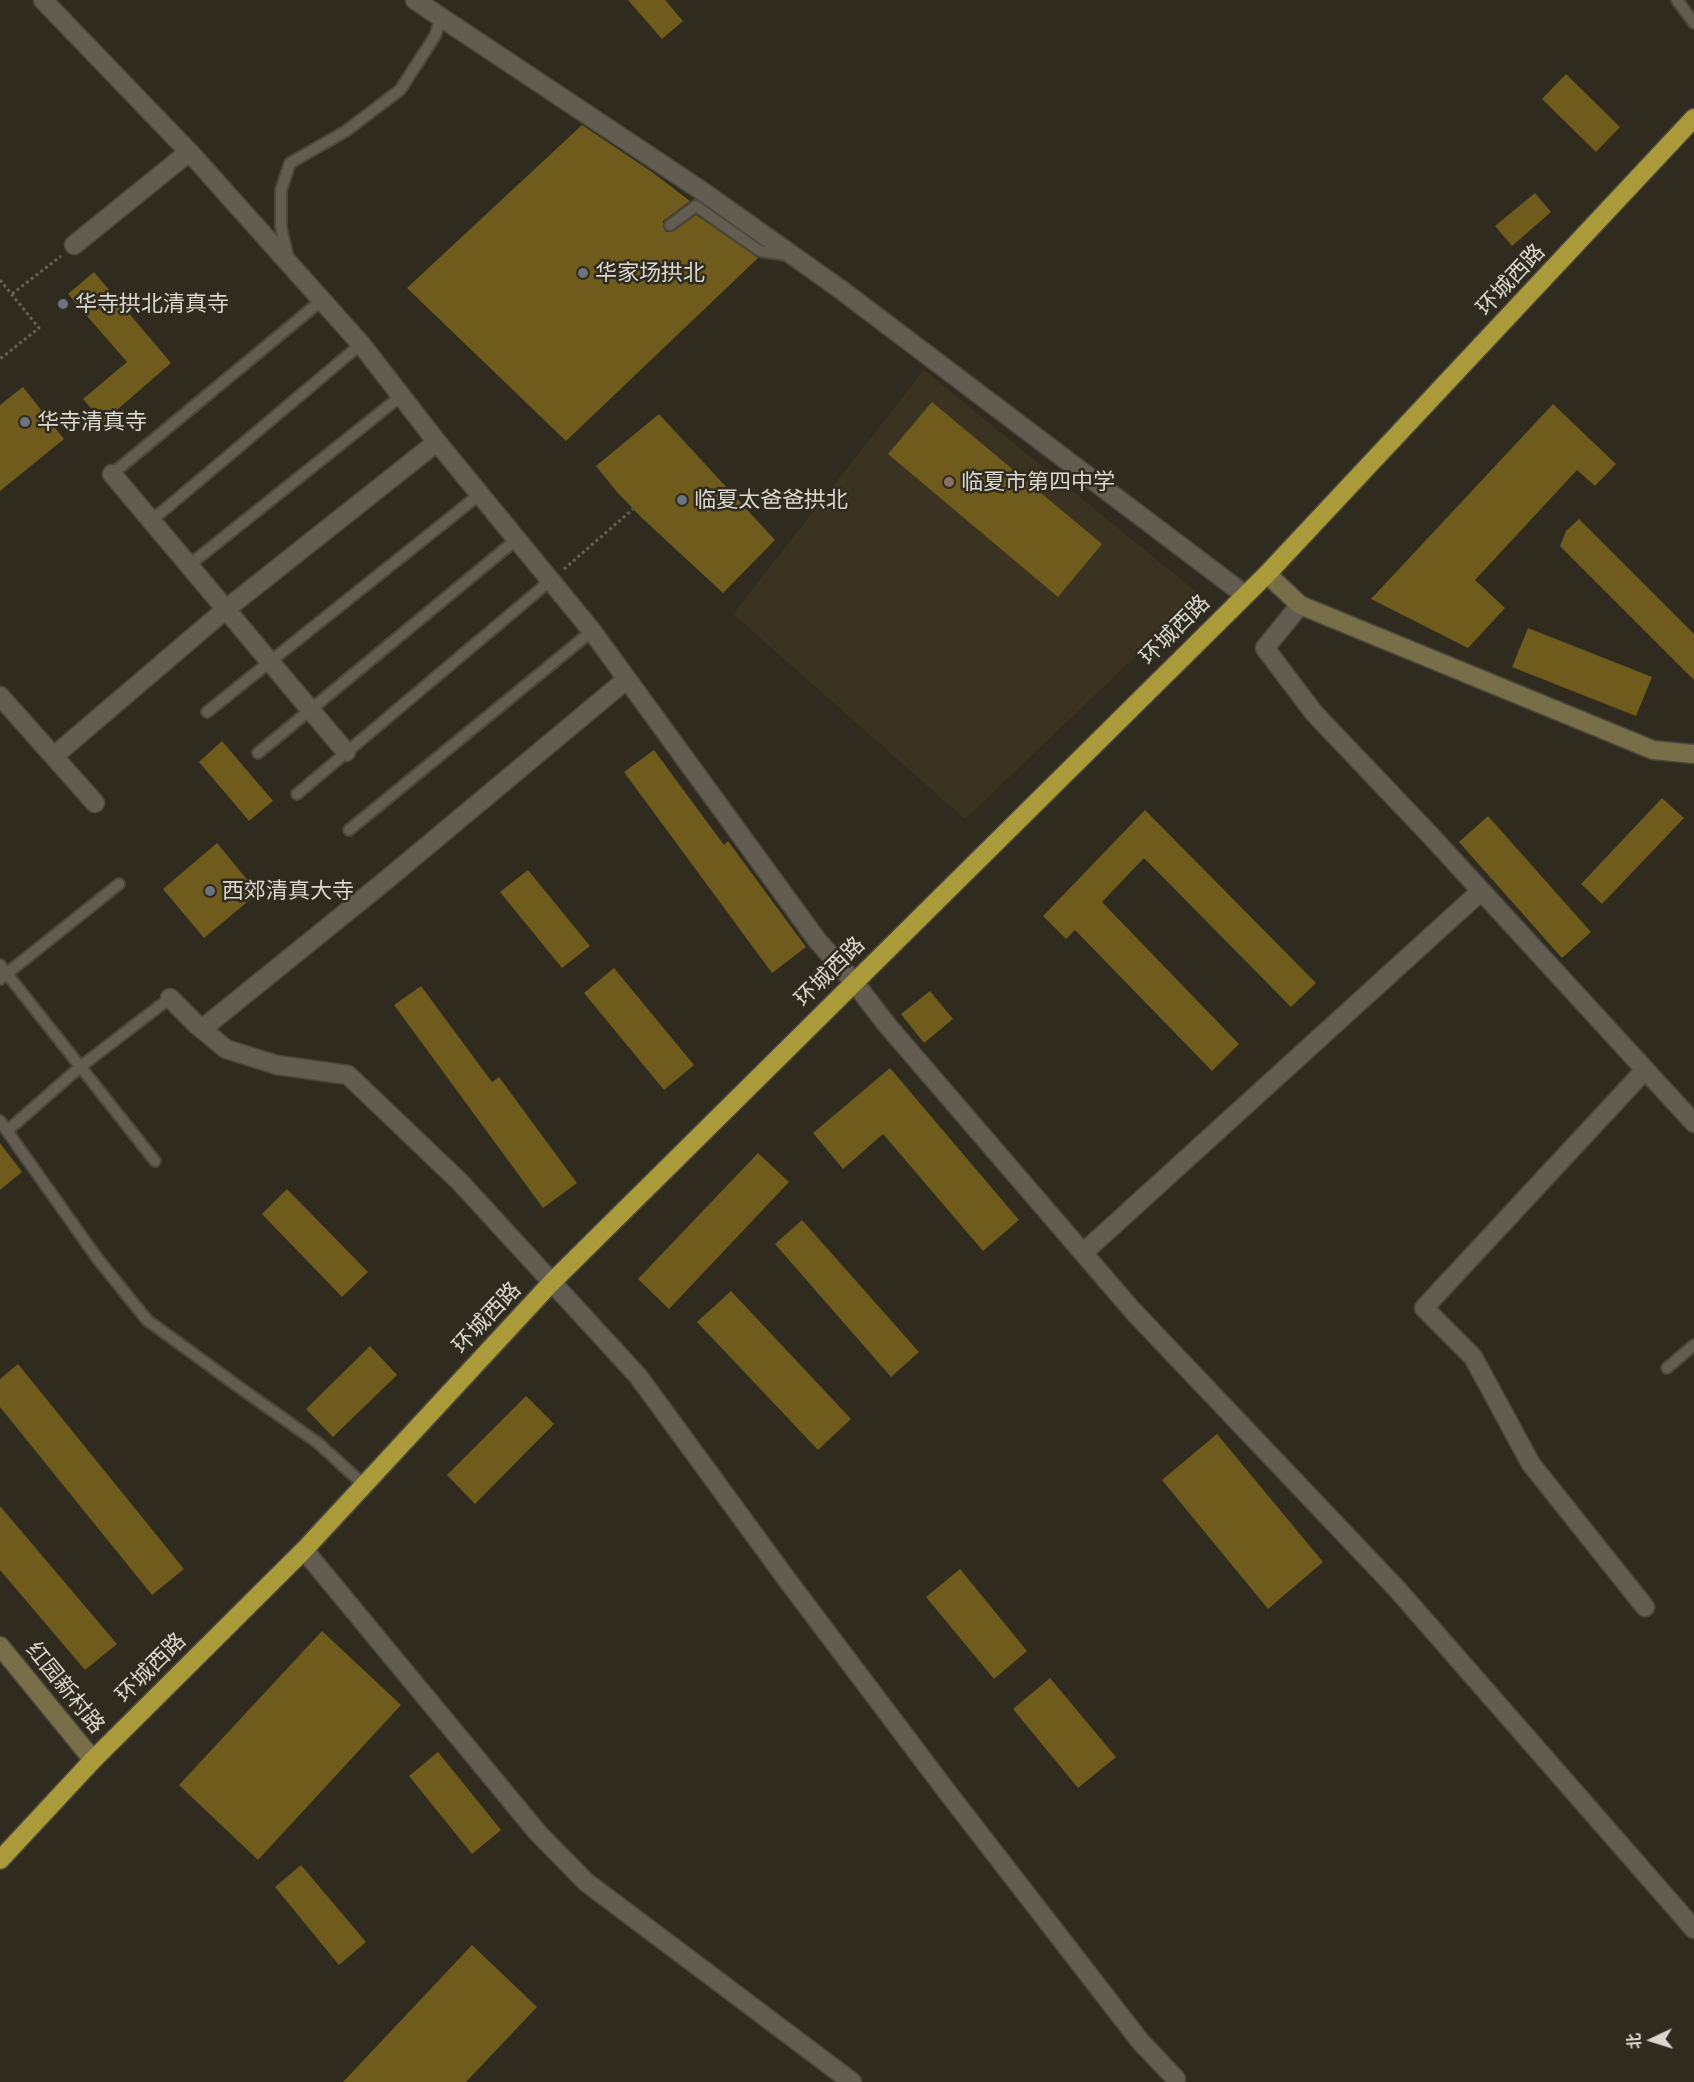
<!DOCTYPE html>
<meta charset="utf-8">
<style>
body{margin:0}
#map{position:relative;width:1694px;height:2082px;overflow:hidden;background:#302b1f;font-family:Mulish,"Noto Sans SC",sans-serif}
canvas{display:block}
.north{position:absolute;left:1622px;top:2010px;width:60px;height:60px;-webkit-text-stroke:4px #302b1f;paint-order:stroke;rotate:266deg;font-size:16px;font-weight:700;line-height:24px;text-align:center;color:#dad7cf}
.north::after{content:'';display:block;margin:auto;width:21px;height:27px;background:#dad7cf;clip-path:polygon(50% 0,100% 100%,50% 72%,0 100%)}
</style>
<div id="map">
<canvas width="1694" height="2082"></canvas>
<div class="north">北</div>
</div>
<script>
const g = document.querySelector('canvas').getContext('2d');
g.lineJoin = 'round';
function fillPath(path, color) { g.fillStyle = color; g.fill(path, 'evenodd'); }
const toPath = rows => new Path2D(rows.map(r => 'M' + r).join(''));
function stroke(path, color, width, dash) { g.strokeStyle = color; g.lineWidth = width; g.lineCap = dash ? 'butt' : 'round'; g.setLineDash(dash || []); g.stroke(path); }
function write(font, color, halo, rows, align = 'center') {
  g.font = font + ' Mulish,"Noto Sans SC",sans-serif'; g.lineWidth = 5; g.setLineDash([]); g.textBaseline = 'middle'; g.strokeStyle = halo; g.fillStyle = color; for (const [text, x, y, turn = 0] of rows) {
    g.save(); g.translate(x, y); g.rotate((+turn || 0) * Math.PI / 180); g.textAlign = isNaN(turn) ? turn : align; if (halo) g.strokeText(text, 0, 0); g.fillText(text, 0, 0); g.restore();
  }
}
const built = toPath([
 [924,370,1200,595,965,819,733,614]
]);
const building = toPath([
 [628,0,665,0,683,21,662,39],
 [1566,74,1620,127,1596,152,1542,99],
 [582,125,652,172,690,201,663,221,663,226,666,232,674,231,696,215,758,258,566,441,407,288],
 [1535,193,1551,212,1512,246,1495,226],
 [94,272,171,363,103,422,83,399,127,362,68,294],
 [23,387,64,439,0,491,0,405],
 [932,402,1102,544,1058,597,888,454],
 [1553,404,1616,464,1595,486,1577,470,1475,580,1505,608,1468,648,1371,599],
 [659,414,775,540,723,593,642,518,617,492,596,466],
 [1579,519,1694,634,1694,680,1560,546,1566,531],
 [1528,628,1652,677,1636,716,1512,667],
 [222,741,273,801,249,821,199,762],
 [654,750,724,845,728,841,806,947,772,973,624,772],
 [1662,798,1684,818,1602,904,1581,884],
 [1145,810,1316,983,1291,1007,1144,858,1102,902,1239,1044,1212,1071,1075,930,1066,939,1043,916],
 [1488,816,1591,932,1562,958,1459,842],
 [217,843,258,893,204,938,163,889],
 [528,870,590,946,562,968,500,892],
 [614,968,694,1065,664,1090,584,993],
 [421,986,492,1082,499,1077,577,1183,543,1208,394,1005],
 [930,991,953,1019,924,1043,901,1014],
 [890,1068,1019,1220,983,1251,883,1134,843,1169,813,1133],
 [0,1143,22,1172,0,1190],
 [758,1153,789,1182,669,1309,638,1279],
 [287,1189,368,1272,342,1297,262,1214],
 [802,1220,919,1352,891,1377,775,1244],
 [731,1291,851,1419,818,1450,697,1322],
 [370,1346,397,1375,333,1437,306,1409],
 [18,1364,184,1569,152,1595,0,1407,0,1379],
 [526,1396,554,1424,475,1504,447,1475],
 [1217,1434,1323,1562,1268,1609,1162,1480],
 [0,1506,117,1644,85,1670,0,1570],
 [960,1569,1027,1651,994,1679,926,1597],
 [322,1631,401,1705,258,1860,179,1785],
 [1050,1678,1116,1757,1078,1788,1013,1709],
 [438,1752,501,1830,472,1854,409,1776],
 [301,1865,366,1942,339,1965,275,1887],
 [472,1945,537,2007,466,2082,343,2082]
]);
const path = toPath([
 [0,280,39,328,0,359],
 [12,294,61,256],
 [564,569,633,509]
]);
const lane = toPath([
 [1677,0,1694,23],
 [670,225,696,206,760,251,786,255],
 [288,258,281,227,281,190,290,163,346,131,400,90,435,36,441,17],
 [112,474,322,300],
 [151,521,361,344],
 [188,566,401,396],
 [207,712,480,494],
 [258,753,517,539],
 [297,794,551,580],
 [349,830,592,631],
 [0,965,155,1161],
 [0,979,119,884],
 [0,1121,97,1258,147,1320,243,1390,318,1443,364,1485],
 [7,1131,80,1067,170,998],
 [1667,1368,1694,1345]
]);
const street = toPath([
 [43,0,193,156,361,344,437,442,592,631,817,940,854,982,887,1025,1133,1311,1397,1589,1694,1929],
 [415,0,702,191,840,289,1245,595],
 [74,245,189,152],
 [112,474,346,752],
 [1300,605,1265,648,1314,713,1431,836,1694,1123],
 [0,696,95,803],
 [54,756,225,610,437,442],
 [170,998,197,1025,226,1049,277,1065,348,1075,459,1181,638,1376,788,1581,948,1793,1140,2041,1176,2079],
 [202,1029,385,881,627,679],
 [1645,1070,1424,1308,1473,1357,1531,1464,1645,1607],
 [1083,1253,1481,891],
 [304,1550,538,1833,586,1882,852,2082]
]);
const secondary = toPath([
 [1267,574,1300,605,1653,750,1694,754],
 [0,1646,93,1760]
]);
const highway = toPath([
 [0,1860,93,1760,304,1550,552,1282,1267,574,1694,118]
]);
const markers = [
 [583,273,6,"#6b7280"],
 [63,304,6,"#6b7280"],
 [25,422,6,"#6b7280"],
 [949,482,6,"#8d6e63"],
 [682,500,6,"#6b7280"],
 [210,891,6,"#6b7280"]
];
const poiNames = [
 ["华家场拱北",595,273],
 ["华寺拱北清真寺",75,304],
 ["华寺清真寺",37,422],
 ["临夏市第四中学",961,482],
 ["临夏太爸爸拱北",694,500],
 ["西郊清真大寺",222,891]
];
const streetNames = [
 ["环城西路",1511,280,-47],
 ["环城西路",1175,630,-45],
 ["环城西路",830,972,-45],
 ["环城西路",487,1318,-47],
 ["环城西路",151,1668,-45],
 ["红园新村路",65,1688,51]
];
fillPath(built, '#3a3321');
fillPath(building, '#6f5b1c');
stroke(lane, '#4a473c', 14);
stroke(street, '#4a473c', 21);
stroke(secondary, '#4a473c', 21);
stroke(highway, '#4a473c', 21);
stroke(path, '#666157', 3, [3, 3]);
stroke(lane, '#625d50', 10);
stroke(street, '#625d50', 18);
stroke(secondary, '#786f49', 18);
stroke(highway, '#aa9a3a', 18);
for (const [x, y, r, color] of markers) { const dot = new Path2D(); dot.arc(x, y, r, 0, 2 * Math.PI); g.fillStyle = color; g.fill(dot); stroke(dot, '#302b1f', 2); }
write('22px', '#dad7cf', '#302b1f', poiNames, 'left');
write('22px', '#dad7cf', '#302b1f', streetNames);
</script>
